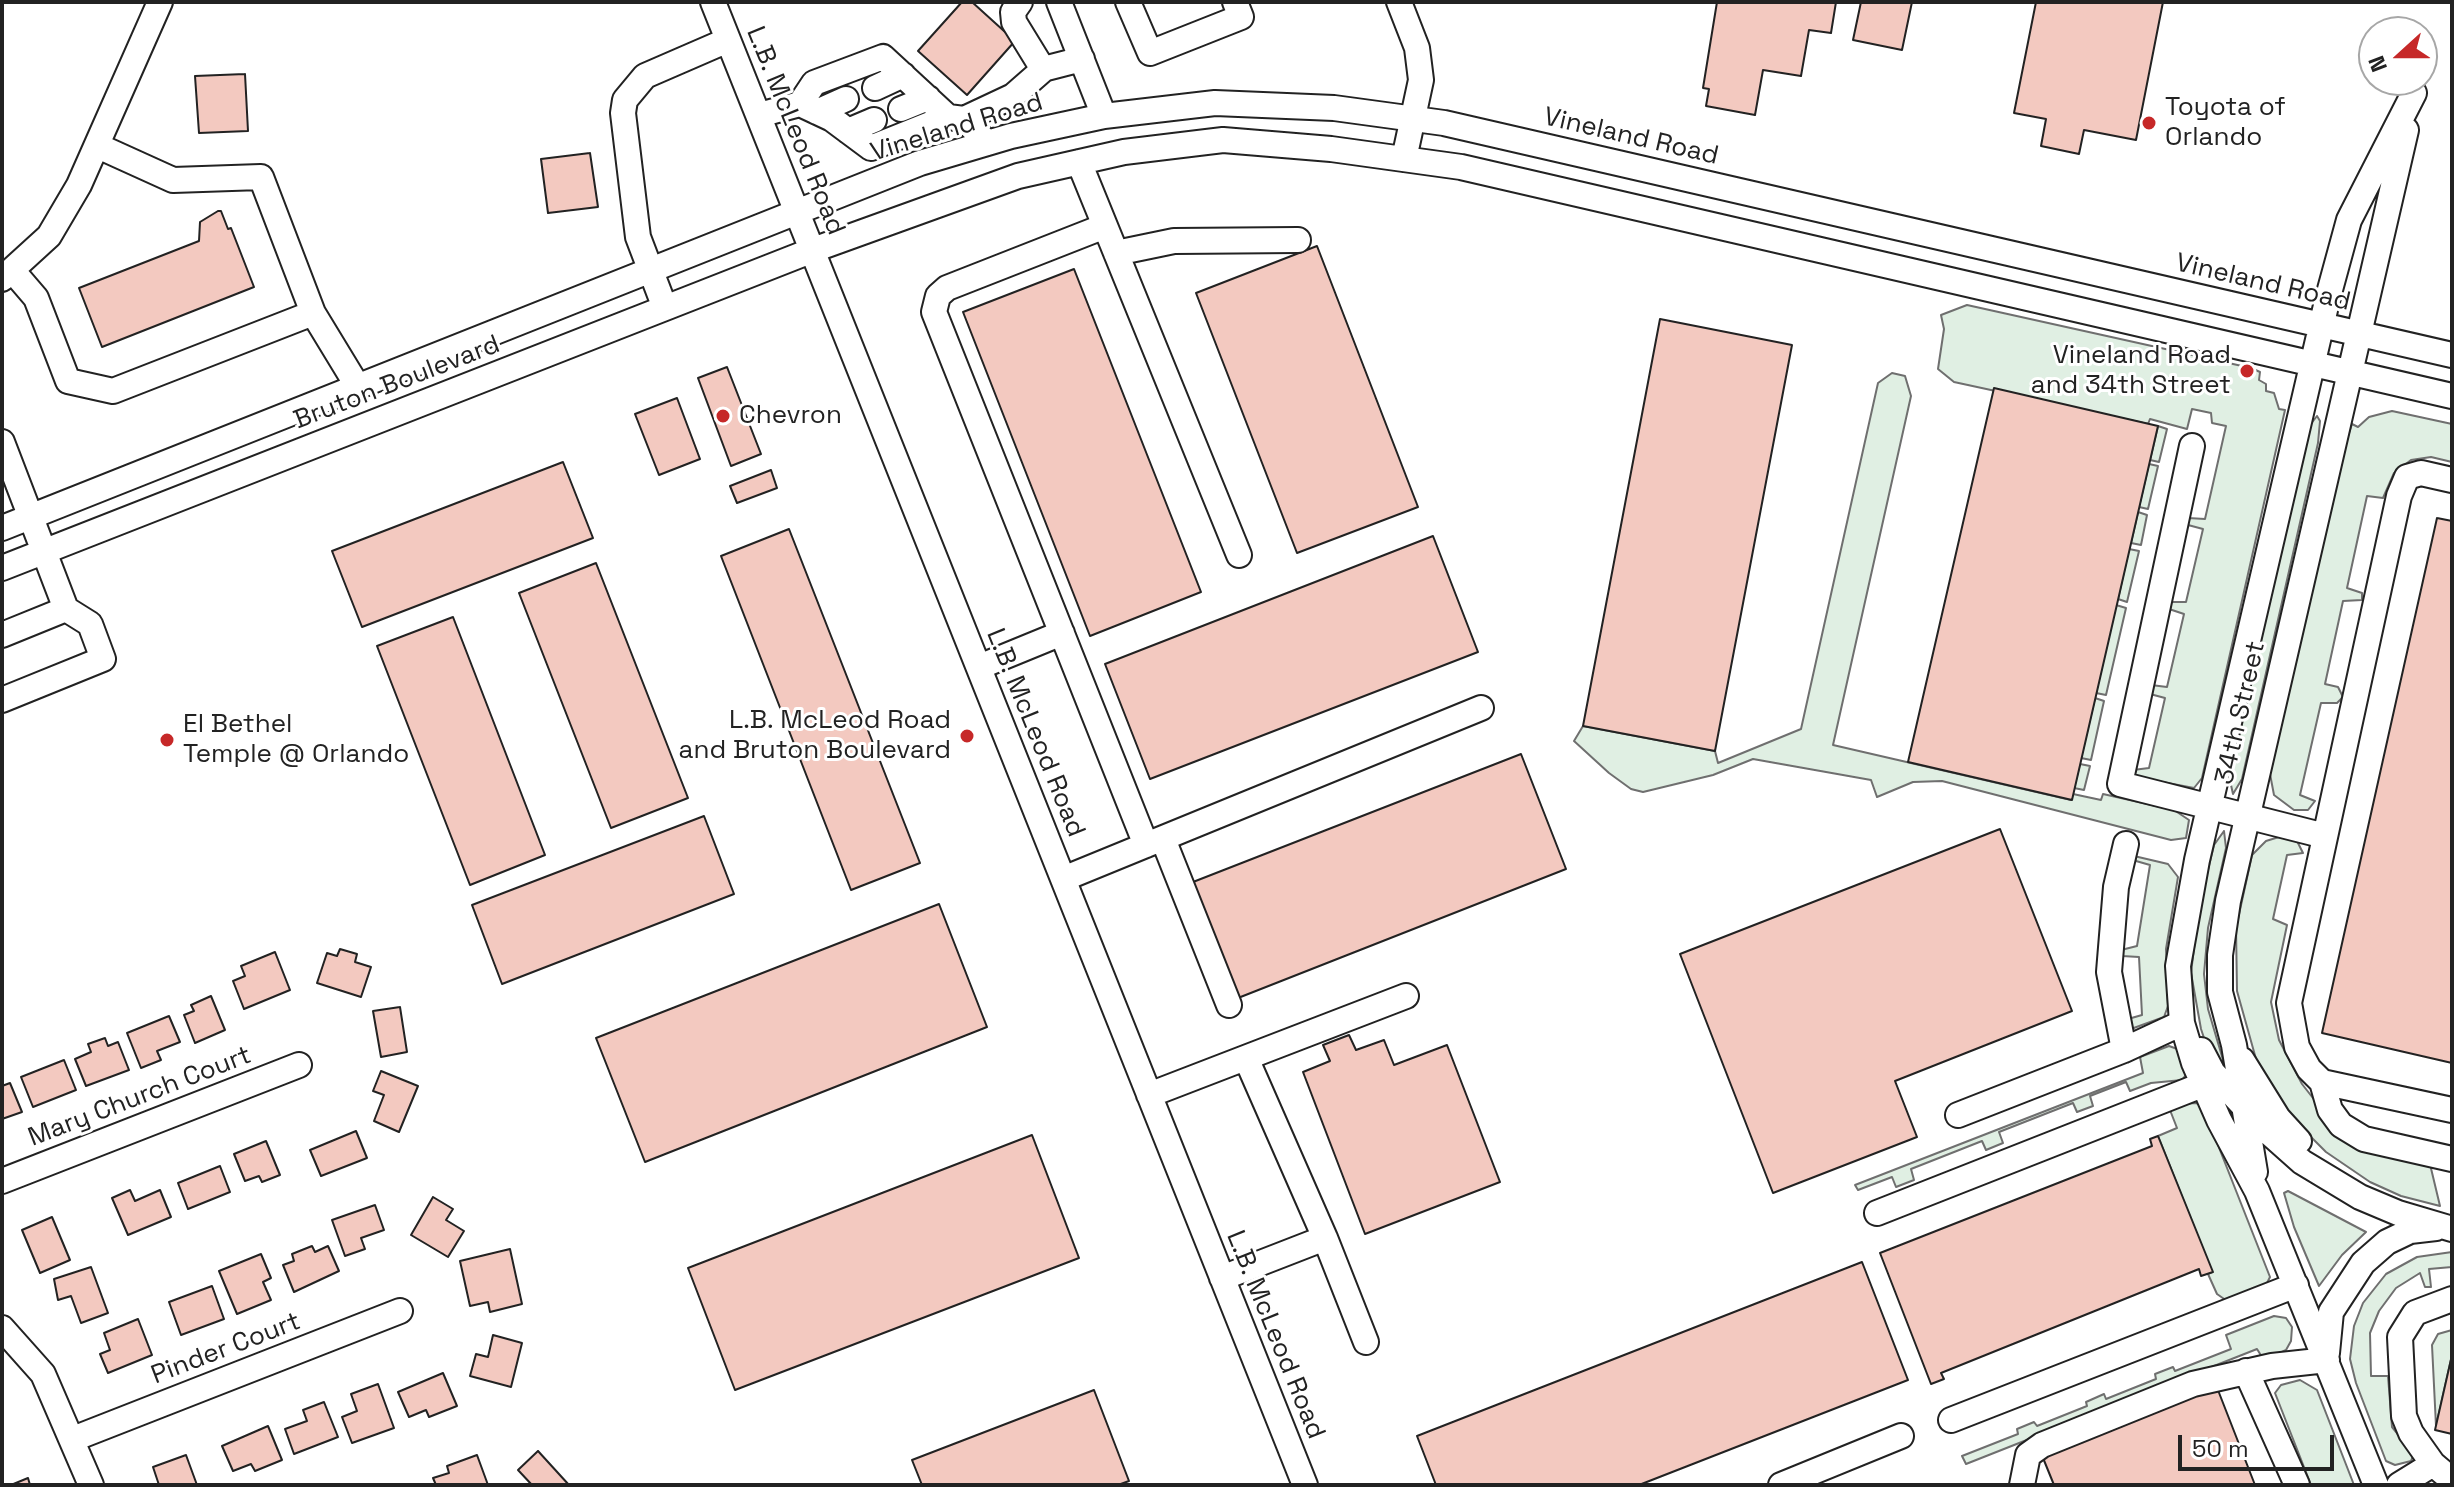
<!DOCTYPE html>
<style>
body{margin:0}
#map{position:relative;width:2454px;height:1487px;overflow:hidden;background:#fff;font-family:"Space Grotesk",sans-serif}
canvas{display:block}
.frame{position:absolute;inset:0;border:4px solid #222;pointer-events:none}
.north{position:absolute;left:2358px;top:16px;width:80px;height:80px;box-sizing:border-box;background:#fff;border:2px solid #a7a7a7;border-radius:50%;rotate:249deg;font-size:22px;font-weight:700;line-height:32px;text-align:center;color:#222}
.north::after{content:'';display:block;margin:auto;width:28px;height:36px;background:#c62828;clip-path:polygon(50% 0,100% 100%,50% 72%,0 100%)}
.scale{position:absolute;left:2178px;top:1435px;width:156px;height:36px;box-sizing:border-box;border:4px solid #222;border-top:0;padding-left:10px;font-size:24px;line-height:28px;white-space:nowrap;color:#222;-webkit-text-stroke:6px #fff;paint-order:stroke}
</style>
<div id="map">
<canvas width="2454" height="1487"></canvas>
<div class="frame"></div>
<div class="north">N</div>
<div class="scale">50 m</div>
</div>
<script>
const g = document.querySelector('canvas').getContext('2d');
g.lineJoin = 'round';
function fillPath(path, color) { g.fillStyle = color; g.fill(path, 'evenodd'); }
const toPath = rows => new Path2D(rows.map(r => 'M' + r).join(''));
function stroke(path, color, width, dash) { g.strokeStyle = color; g.lineWidth = width; g.lineCap = dash ? 'butt' : 'round'; g.setLineDash(dash || []); g.stroke(path); }
function write(font, color, halo, rows, align = 'center') {
  g.font = font + ' "Space Grotesk",sans-serif'; g.lineWidth = 6; g.setLineDash([]); g.textBaseline = 'middle'; g.strokeStyle = halo; g.fillStyle = color; for (const [text, x, y, turn = 0] of rows) {
    g.save(); g.translate(x, y); g.rotate((+turn || 0) * Math.PI / 180); g.textAlign = isNaN(turn) ? turn : align; if (halo) g.strokeText(text, 0, 0); g.fillText(text, 0, 0); g.restore();
  }
}
const green = toPath([
 [1967,305,2251,368,2260,372,2259,380,2266,384,2266,391,2274,393,2279,409,2285,410,2202,778,2194,788,2136,777,2133,770,2149,768,2165,698,2150,694,2151,685,2167,687,2184,614,2169,609,2169,602,2186,602,2203,529,2188,525,2188,518,2205,519,2226,426,2212,423,2211,413,2192,409,2187,429,2150,419,2148,424,1954,382,1938,369,1944,329,1941,315,1967,305],
 [1892,373,1905,376,1911,396,1833,745,2071,800,2073,794,2101,800,2103,794,2174,810,2189,820,2186,838,2171,840,1942,781,1913,782,1877,797,1871,780,1753,759,1713,775,1643,792,1631,789,1609,773,1574,741,1583,726,1715,751,1718,763,1801,729,1878,383,1892,373],
 [2392,411,2452,424,2452,462,2431,457,2411,460,2394,473,2383,498,2367,496,2347,588,2362,593,2362,600,2343,601,2325,684,2338,687,2343,697,2337,703,2321,703,2300,795,2315,801,2308,810,2294,810,2274,795,2270,774,2341,457,2352,424,2358,427,2369,417,2392,411],
 [2317,416,2320,421,2318,443,2242,779,2233,794,2229,776,2233,761,2303,451,2310,425,2317,416],
 [2158,426,2167,429,2159,462,2150,460,2158,426],
 [2149,464,2158,466,2148,509,2139,507,2149,464],
 [2138,512,2147,515,2141,545,2131,543,2138,512],
 [2129,549,2139,551,2127,602,2118,599,2129,549],
 [2116,605,2126,608,2106,695,2096,693,2116,605],
 [2095,698,2104,701,2091,760,2081,758,2095,698],
 [2080,764,2090,766,2084,790,2074,788,2080,764],
 [2224,831,2226,848,2208,928,2204,974,2208,1009,2226,1070,2208,1050,2201,1029,2191,973,2199,907,2214,845,2224,831],
 [2279,837,2297,841,2303,853,2287,855,2273,919,2287,925,2271,1002,2279,1040,2302,1084,2327,1116,2429,1160,2440,1206,2401,1196,2370,1182,2326,1152,2291,1117,2256,1059,2237,991,2236,928,2252,855,2266,841,2279,837],
 [2134,856,2168,864,2178,877,2166,949,2168,1006,2164,1017,2131,1029,2128,1019,2142,1015,2139,957,2122,956,2121,950,2137,946,2150,865,2136,861,2134,856],
 [2169,1046,2180,1050,2188,1072,2182,1080,2151,1083,2130,1091,2126,1082,2090,1096,2093,1106,2077,1112,2073,1103,1999,1132,2003,1143,1986,1150,1982,1141,1911,1169,1914,1180,1896,1187,1892,1177,1858,1190,1855,1185,2143,1073,2140,1057,2169,1046],
 [2196,1103,2203,1107,2270,1277,2266,1285,2227,1301,2217,1294,2208,1274,2212,1272,2158,1136,2177,1128,2168,1105,2196,1103],
 [2288,1191,2366,1232,2342,1255,2319,1286,2294,1227,2284,1193,2288,1191],
 [2452,1252,2452,1267,2429,1269,2431,1287,2425,1287,2420,1273,2396,1288,2379,1311,2370,1333,2371,1376,2388,1376,2392,1427,2414,1454,2411,1461,2395,1465,2386,1461,2356,1383,2350,1359,2354,1326,2363,1303,2386,1274,2417,1257,2452,1252],
 [2274,1316,2286,1318,2292,1327,2291,1341,2286,1350,2269,1358,2262,1357,2257,1349,1966,1464,1962,1456,2018,1434,2017,1429,2034,1422,2037,1426,2087,1406,2086,1402,2104,1394,2106,1399,2156,1379,2155,1374,2173,1367,2175,1371,2231,1349,2226,1335,2274,1316],
 [2452,1330,2452,1355,2436,1426,2432,1345,2438,1334,2452,1330],
 [2300,1380,2317,1390,2354,1485,2311,1485,2275,1393,2281,1385,2300,1380]
]);
const building = toPath([
 [962,2,972,2,1015,41,967,95,918,51,962,2],
 [1717,2,1836,2,1831,33,1809,30,1801,76,1763,70,1755,115,1706,106,1709,89,1703,88,1717,2],
 [1861,2,1912,2,1902,50,1853,40,1861,2],
 [2036,2,2163,2,2136,140,2084,130,2079,154,2041,146,2046,119,2014,113,2036,2],
 [245,74,248,131,199,133,195,76,245,74],
 [590,153,598,207,548,213,541,159,590,153],
 [218,211,221,211,228,229,231,228,254,287,102,347,79,288,199,241,200,222,218,211],
 [1317,246,1418,507,1297,553,1196,293,1317,246],
 [1074,269,1201,592,1090,636,963,312,1074,269],
 [1660,319,1792,345,1715,751,1583,726,1660,319],
 [727,367,761,454,731,466,698,378,727,367],
 [1994,388,2158,426,2072,800,1908,762,1994,388],
 [677,398,700,459,659,475,635,414,677,398],
 [563,462,593,538,362,627,332,551,563,462],
 [771,470,777,488,737,503,730,486,771,470],
 [2437,518,2452,521,2452,1063,2322,1033,2437,518],
 [789,529,920,863,851,890,721,556,789,529],
 [1433,536,1478,652,1150,779,1105,664,1433,536],
 [596,563,688,798,611,828,519,593,596,563],
 [453,617,545,855,470,885,377,646,453,617],
 [1521,754,1566,869,1238,998,1193,882,1521,754],
 [704,816,734,894,502,984,472,905,704,816],
 [2000,829,2072,1011,1895,1081,1917,1137,1773,1193,1680,954,2000,829],
 [939,904,987,1027,645,1162,596,1038,939,904],
 [340,949,357,954,355,962,371,967,361,997,317,983,327,953,337,956,340,949],
 [275,952,290,990,244,1009,233,981,245,976,241,966,275,952],
 [211,996,225,1030,195,1043,184,1015,194,1011,191,1005,211,996],
 [400,1007,407,1052,381,1057,373,1011,400,1007],
 [169,1016,180,1042,157,1051,161,1060,141,1068,127,1033,169,1016],
 [1349,1035,1356,1050,1384,1040,1394,1065,1447,1045,1500,1182,1365,1234,1303,1072,1330,1061,1323,1045,1349,1035],
 [105,1038,108,1046,118,1042,129,1070,86,1086,75,1059,91,1052,88,1044,105,1038],
 [64,1060,76,1090,33,1107,21,1077,64,1060],
 [381,1071,418,1086,399,1132,374,1121,384,1095,373,1091,381,1071],
 [10,1083,22,1112,2,1119,2,1086,10,1083],
 [356,1131,367,1158,321,1176,310,1150,356,1131],
 [1032,1135,1079,1258,735,1390,688,1268,1032,1135],
 [2158,1136,2213,1272,2201,1276,2199,1269,1941,1373,1944,1379,1931,1384,1880,1253,2152,1146,2150,1139,2158,1136],
 [266,1141,280,1175,262,1182,259,1176,245,1181,234,1154,266,1141],
 [220,1166,230,1192,188,1209,178,1183,220,1166],
 [130,1190,135,1201,160,1190,171,1217,128,1235,112,1198,130,1190],
 [433,1197,453,1209,446,1220,464,1231,448,1257,411,1235,433,1197],
 [375,1205,384,1230,361,1238,365,1249,345,1256,332,1220,375,1205],
 [52,1217,70,1260,40,1273,22,1230,52,1217],
 [312,1246,315,1252,328,1246,339,1271,294,1292,283,1265,294,1261,292,1254,312,1246],
 [510,1249,522,1304,490,1312,488,1302,470,1306,460,1261,510,1249],
 [261,1254,271,1278,263,1282,271,1300,237,1314,219,1271,261,1254],
 [1862,1262,1908,1380,1639,1485,1436,1485,1417,1436,1862,1262],
 [91,1267,108,1313,81,1323,71,1296,58,1300,54,1279,91,1267],
 [212,1286,224,1319,181,1335,169,1302,212,1286],
 [138,1319,152,1355,108,1373,100,1354,110,1350,104,1333,138,1319],
 [493,1335,522,1343,511,1387,470,1376,476,1354,488,1357,493,1335],
 [2452,1355,2452,1434,2435,1430,2452,1355],
 [443,1373,457,1406,429,1417,426,1410,409,1417,398,1392,443,1373],
 [378,1384,394,1428,352,1443,342,1417,357,1411,351,1394,378,1384],
 [2216,1385,2255,1485,2054,1485,2041,1453,2216,1385],
 [1094,1390,1129,1481,1118,1485,922,1485,912,1460,1094,1390],
 [324,1402,338,1437,294,1454,285,1429,307,1421,303,1410,324,1402],
 [268,1426,282,1460,255,1471,251,1464,233,1471,222,1446,268,1426],
 [538,1451,569,1485,532,1485,518,1470,538,1451],
 [186,1455,197,1485,159,1485,153,1467,186,1455],
 [477,1455,488,1485,436,1485,433,1478,449,1473,447,1466,477,1455],
 [28,1478,30,1485,11,1485,28,1478]
]);
const minor = toPath([
 [713,2,1305,1485],
 [1020,2,1013,12,1014,22,1041,66,1047,68,1082,59],
 [1059,2,1104,116],
 [1128,2,1150,53,1241,17,1235,2],
 [1399,2,1417,48,1421,80,1404,159],
 [875,88,903,75],
 [800,104,814,83,883,57,948,117],
 [901,109,928,98],
 [817,112,846,99],
 [759,115,800,104,832,119,871,148,948,117,964,119,987,143],
 [964,119,1013,96,1045,68],
 [848,131,874,120],
 [98,146,173,180,261,177,313,313,358,387],
 [1079,162,1239,555],
 [1105,226,947,288,938,296,934,312,1146,845],
 [1116,253,1174,241,1298,240],
 [12,270,36,298,68,381,113,391,313,313],
 [2,279,49,236,79,185,160,2],
 [665,308,638,237,623,113,625,100,645,76,728,40],
 [2,442,66,609,2,635],
 [2192,446,2120,784,2325,836],
 [2,528,920,163,1011,136,1104,116,1215,103,1334,108,1444,123,2452,355],
 [2,568,813,250,1018,176,1124,152,1223,140,1331,149,1461,167,2452,396],
 [979,667,1062,633],
 [2,700,103,659,90,624,66,609],
 [1163,839,1229,1005],
 [2126,844,2116,887,2109,972,2124,1050,2182,1023],
 [1063,879,1481,708],
 [2201,1050,2213,1073,2266,1130,2302,1162,2360,1197,2398,1213,2452,1229],
 [2242,1060,2278,1118,2299,1141],
 [2322,1082,2309,1069,2297,1047,2289,1003,2399,496,2407,477,2421,473,2452,480],
 [1149,1095,1406,996],
 [2452,1110,2322,1082,2330,1110,2341,1125,2364,1139,2452,1159],
 [1958,1115,2124,1050],
 [2255,1172,2234,1045,2220,992,2220,955,2228,901,2406,130],
 [2,1181,299,1065],
 [1877,1213,2202,1085],
 [1325,1238,1366,1342],
 [1222,1278,1325,1238,1246,1058],
 [2,1328,43,1374,91,1485],
 [2327,1353,2331,1312,2363,1263,2387,1242,2410,1231,2436,1228],
 [2246,1371,2297,1485],
 [1951,1420,2296,1285],
 [73,1439,400,1311],
 [2433,1464,2452,1480],
 [1781,1485,1901,1436],
 [2022,1485,2028,1455,2042,1445,2193,1384,2272,1366,2327,1360],
 [2376,1485,2257,1191,2219,1120,2194,1063,2182,1023,2178,966,2197,860,2328,297,2349,220,2414,93],
 [2399,1485,2433,1464,2411,1433,2404,1416,2400,1337,2415,1313,2452,1299]
]);
const markers = [
 [2149,123,8,"#c62828"],
 [2247,371,8,"#c62828"],
 [723,416,8,"#c62828"],
 [967,736,8,"#c62828"],
 [167,740,8,"#c62828"]
];
const poiNames = [
 ["Toyota of",2165,108],
 ["Orlando",2165,138],
 ["Vineland Road",2231,356,"right"],
 ["and 34th Street",2231,386,"right"],
 ["Chevron",739,416],
 ["L.B. McLeod Road",951,721,"right"],
 ["and Bruton Boulevard",951,751,"right"],
 ["El Bethel",183,725],
 ["Temple @ Orlando",183,755]
];
const streetNames = [
 ["Vineland Road",957,128,-17],
 ["L.B. McLeod Road",795,131,68],
 ["Vineland Road",1631,137,13],
 ["Vineland Road",2263,283,13],
 ["Bruton Boulevard",397,383,-21],
 ["34th Street",2241,713,-77],
 ["L.B. McLeod Road",1035,733,68],
 ["Mary Church Court",140,1097,-21],
 ["L.B. McLeod Road",1275,1335,68],
 ["Pinder Court",226,1349,-21]
];
fillPath(green, '#e0efe3');
stroke(green, '#6f6f6f', 2);
fillPath(building, '#f3c9c0');
stroke(building, '#222', 2);
stroke(minor, '#222', 28);
stroke(minor, '#fff', 24);
for (const [x, y, r, color] of markers) { const dot = new Path2D(); dot.arc(x, y, r, 0, 2 * Math.PI); g.fillStyle = color; g.fill(dot); stroke(dot, '#fff', 3); }
write('26px', '#222', '#fff', poiNames, 'left');
write('26px', '#222', '#fff', streetNames);
</script>
